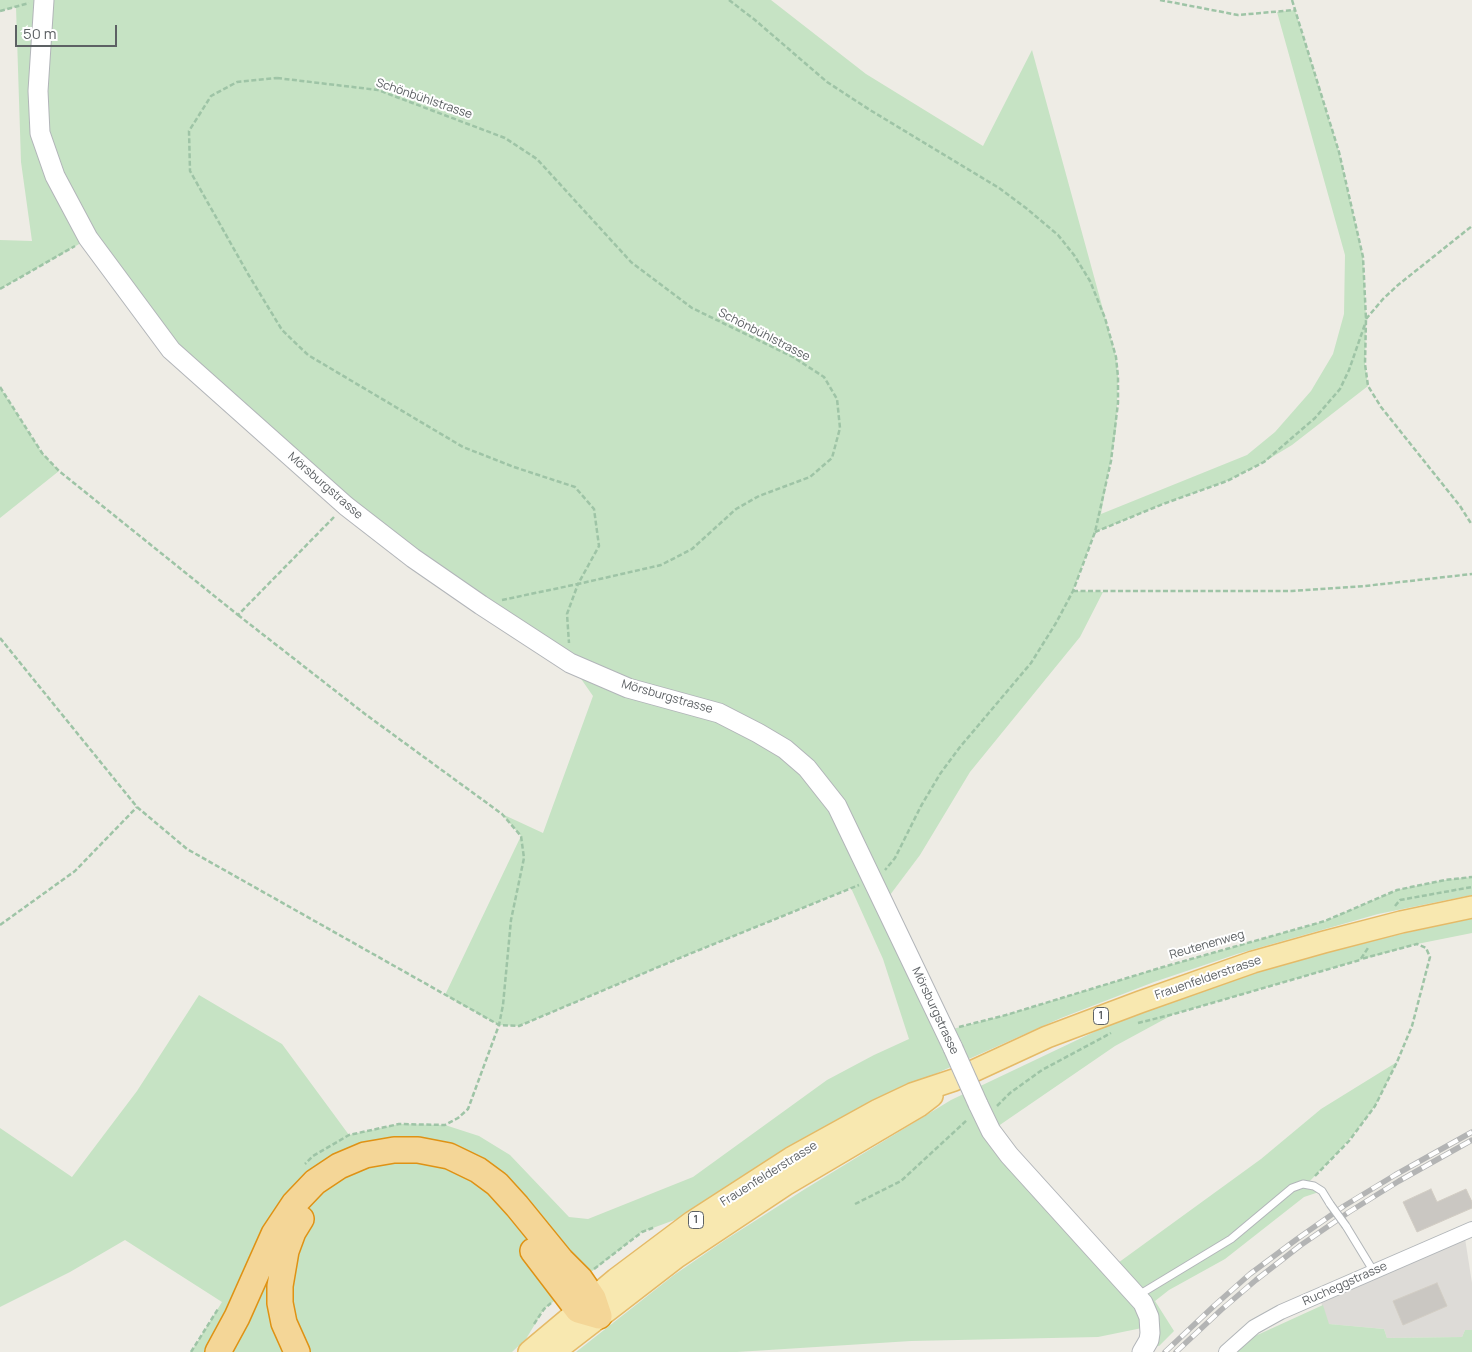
<!DOCTYPE html>
<meta charset="utf-8">
<style>
body{margin:0}
#map{position:relative;width:1472px;height:1352px;overflow:hidden;background:#eeece5;font-family:Manrope,sans-serif}
canvas{display:block}
.scale{position:absolute;left:15px;top:25px;width:102px;height:22px;box-sizing:border-box;border:2px solid #5d6164;border-top:0;padding-left:6px;font-size:15px;line-height:18px;white-space:nowrap;color:#5d6164;-webkit-text-stroke:4px #fff;paint-order:stroke}
</style>
<div id="map">
<canvas width="1472" height="1352"></canvas>
<div class="scale">50 m</div>
</div>
<script>
const g = document.querySelector('canvas').getContext('2d');
g.lineJoin = 'round';
function fillPath(path, color) { g.fillStyle = color; g.fill(path, 'evenodd'); }
const toPath = rows => new Path2D(rows.map(r => 'M' + r).join(''));
function stroke(path, color, width, dash) { g.strokeStyle = color; g.lineWidth = width; g.lineCap = dash ? 'butt' : 'round'; g.setLineDash(dash || []); g.stroke(path); }
function write(font, color, halo, rows, align = 'center') {
  g.font = font + ' Manrope,sans-serif'; g.lineWidth = 4; g.setLineDash([]); g.textBaseline = 'middle'; g.strokeStyle = halo; g.fillStyle = color; for (const [text, x, y, turn = 0] of rows) {
    g.save(); g.translate(x, y); g.rotate((+turn || 0) * Math.PI / 180); g.textAlign = isNaN(turn) ? turn : align; if (halo) g.strokeText(text, 0, 0); g.fillText(text, 0, 0); g.restore();
  }
}
const industrial = toPath([
 [1464,1232,1472,1283,1472,1330,1465,1330,1462,1337,1387,1338,1384,1329,1328,1324,1319,1296]
]);
const green = toPath([
 [0,0,771,0,866,74,983,146,1032,50,1116,357,1118,377,1116,430,1101,514,1247,455,1275,432,1311,391,1333,354,1344,314,1345,255,1277,12,1295,10,1339,152,1363,257,1366,319,1365,364,1368,386,1292,445,1264,462,1227,481,1163,504,1095,532,1073,591,1103,592,1080,637,970,772,920,855,884,903,945,1031,1006,1015,1163,967,1325,921,1397,890,1445,880,1472,877,1472,895,1378,914,1237,954,1154,982,1061,1018,926,1078,860,1110,688,1215,642,1232,544,1309,526,1339,512,1352,191,1352,222,1302,125,1240,70,1272,0,1307,0,1128,72,1177,137,1091,199,995,282,1044,349,1135,399,1124,445,1125,479,1136,510,1155,569,1217,588,1219,693,1177,827,1080,874,1055,909,1039,883,959,851,888,682,957,519,1026,499,1025,445,995,521,836,502,814,543,833,593,696,570,663,481,605,171,350,88,239,0,289,0,240,32,241,21,162,16,7,0,11],
 [0,387,42,453,59,471,0,518],
 [1472,918,1472,933,1417,944,1360,960,1174,1014,1115,1046,991,1131,1111,1268,1261,1159,1321,1109,1397,1062,1375,1106,1357,1130,1338,1152,1307,1184,1322,1191,1304,1197,1225,1259,1169,1290,1155,1301,1174,1331,1159,1346,1135,1346,1141,1334,1142,1328,1098,1337,911,1341,737,1352,576,1352,674,1275,725,1240,805,1189,951,1100,1115,1022,1225,980,1343,947],
 [1323,1305,1329,1324,1384,1329,1387,1338,1462,1337,1465,1330,1472,1330,1472,1352,1226,1352,1231,1347]
]);
const building = toPath([
 [1431,1189,1437,1202,1466,1189,1472,1202,1472,1208,1417,1232,1403,1202,1431,1189],
 [1437,1283,1447,1306,1403,1325,1393,1301,1437,1283]
]);
const path = toPath([
 [729,0,755,20,827,82,870,110,999,188,1026,208,1058,235,1074,255,1090,281,1105,318,1116,357,1118,377,1118,403,1111,461,1095,532,1073,591,1056,623,1031,663,960,747,940,774,921,806,895,858,885,870],
 [1160,0,1238,15,1295,10],
 [1292,0,1339,152,1363,257,1366,319,1365,364,1368,386,1381,407,1460,506,1472,525],
 [0,11,29,3],
 [277,78,378,90,505,138,537,159,631,262,692,308,793,357,824,377,837,399,840,428,832,458,810,477,759,496,736,509,692,549,661,565,578,584,599,546,594,509,575,487,514,467,463,447,308,355,282,330,248,274,190,171,189,131,211,96,237,82,277,78],
 [0,289,75,246],
 [1366,319,1383,299,1398,285,1472,226],
 [0,387,42,453,59,471,238,615,334,517],
 [1095,532,1163,504,1227,481,1264,462,1315,418,1340,389,1349,370,1365,324],
 [1073,591,1292,591,1365,586,1472,574],
 [502,600,578,584,567,614,569,643],
 [238,615,365,714,502,814,521,836,524,858,511,920,503,1005,499,1025,468,1109,458,1118,445,1125,399,1124,349,1135,313,1156,305,1164],
 [0,638,137,807,187,849,499,1025,519,1026,682,957,859,885],
 [1395,906,1400,900,1472,887],
 [0,925,75,871,137,807],
 [1138,1023,1174,1014,1360,960,1368,948],
 [959,1027,1006,1015,1163,967,1325,921,1397,890,1445,880,1472,877],
 [997,1106,1010,1093,1042,1070,1111,1033],
 [1315,1176,1349,1141,1375,1106,1397,1062,1412,1026,1430,957,1426,948,1417,944,1361,959],
 [855,1204,901,1181,967,1120],
 [594,1269,642,1232,655,1227],
 [534,1324,544,1309,551,1303],
 [191,1352,218,1309]
]);
const lane = toPath([
 [1346,1226,1374,1272],
 [1137,1296,1231,1239,1292,1188,1303,1184,1314,1186,1322,1191,1330,1204]
]);
const street = toPath([
 [1226,1352,1254,1327,1281,1312,1472,1229]
]);
const secondary = toPath([
 [44,0,38,91,40,133,55,176,88,238,171,350,346,506,413,558,481,605,570,663,628,688,719,713,758,733,785,749,807,768,837,806,953,1048],
 [978,1104,991,1131,1009,1155,1143,1303,1149,1317,1150,1333,1149,1340,1142,1352]
]);
const primary = toPath([
 [529,1352,616,1279,692,1222,791,1158,878,1110,912,1094,954,1080,1047,1037,1140,1002,1253,962,1324,942,1401,922,1472,907],
 [554,1352,677,1257,785,1185,919,1106,932,1096]
]);
const highway = toPath([
 [533,1251,578,1310,599,1316],
 [218,1352,237,1317,274,1234,294,1204,315,1182,339,1166,365,1155,394,1150,418,1150,449,1156,478,1170,497,1184,517,1206,561,1260,580,1279,593,1298,599,1316],
 [297,1352,284,1323,280,1303,280,1286,286,1251,293,1232,301,1219]
]);
const rail = toPath([
 [1165,1352,1215,1305,1250,1274,1297,1239,1344,1206,1395,1175,1472,1132],
 [1176,1352,1221,1310,1256,1280,1301,1245,1349,1212,1399,1181,1472,1140]
]);
const laneBridge = toPath([
 [1330,1204,1346,1226]
]);
const secondaryBridge = toPath([
 [953,1048,978,1104]
]);
const shields = [
 [1101,1016,15],
 [696,1220,15]
];
const shieldNames = [
 ["1",1101,1016],
 ["1",696,1220]
];
const streetNames = [
 ["Schönbühlstrasse",424,99,19],
 ["Schönbühlstrasse",764,335,27],
 ["Mörsburgstrasse",325,486,41],
 ["Mörsburgstrasse",667,697,16],
 ["Reutenenweg",1207,945,-16],
 ["Frauenfelderstrasse",1208,978,-19],
 ["Mörsburgstrasse",935,1011,65],
 ["Frauenfelderstrasse",769,1174,-32],
 ["Rucheggstrasse",1345,1284,-24]
];
fillPath(industrial, '#dddbd7');
fillPath(green, '#c6e3c4');
fillPath(building, '#cac7c2');
stroke(building, '#d2cdc4', 1);
stroke(lane, '#b2b6b9', 9);
stroke(street, '#b2b6b9', 16);
stroke(secondary, '#b2b5b9', 21);
stroke(primary, '#e5ba67', 24);
stroke(highway, '#df9214', 28);
stroke(path, '#9ec4a6', 2.5, [5, 2.5]);
stroke(lane, '#fff', 7);
stroke(street, '#fff', 14);
stroke(secondary, '#fff', 19);
stroke(primary, '#f8e8b0', 21);
stroke(highway, '#f4d697', 25);
stroke(rail, '#b3b4b4', 5.5);
stroke(rail, '#fff', 4, [11]);
stroke(laneBridge, '#b2b6b9', 9, []);
stroke(secondaryBridge, '#b2b5b9', 21, []);
stroke(laneBridge, '#fff', 7);
stroke(secondaryBridge, '#fff', 19);
for (const [x, y, w] of shields) { const box = new Path2D(); box.roundRect(x - w / 2, y - 8.5, w, 17, 4); g.fillStyle = '#fff'; g.fill(box); stroke(box, '#5d6164', 1); }
write('bold 11px', '#5d6164', null, shieldNames);
write('12px', '#5d6164', '#fff', streetNames);
</script>
